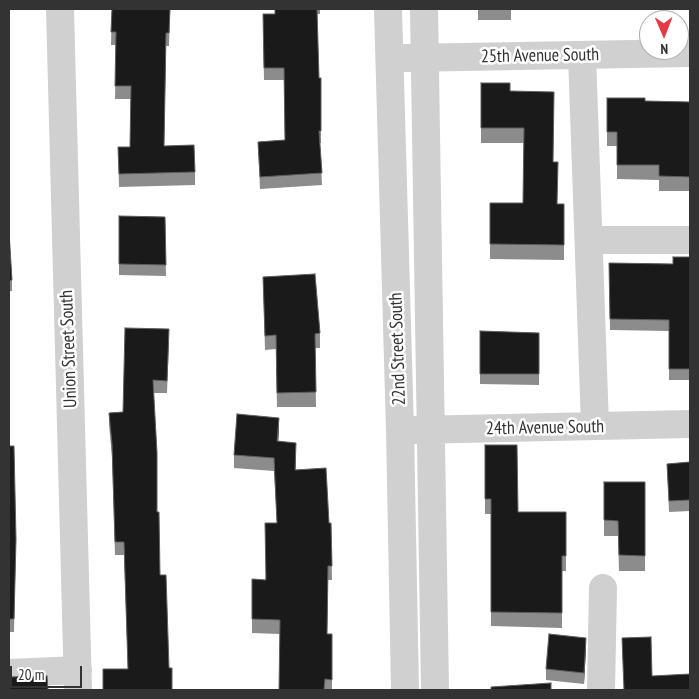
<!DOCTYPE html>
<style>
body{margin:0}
#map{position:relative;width:699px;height:699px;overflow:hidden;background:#fff;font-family:"PT Sans Narrow",sans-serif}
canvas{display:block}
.frame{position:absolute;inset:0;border:10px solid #333;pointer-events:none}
.north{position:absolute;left:639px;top:10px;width:50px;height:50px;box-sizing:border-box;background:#fff;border:1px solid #adadad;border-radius:50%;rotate:179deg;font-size:14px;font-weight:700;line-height:20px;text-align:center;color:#333}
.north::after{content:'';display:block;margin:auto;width:18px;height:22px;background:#e63946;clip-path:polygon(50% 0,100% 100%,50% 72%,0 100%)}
.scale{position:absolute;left:10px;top:666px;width:72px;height:22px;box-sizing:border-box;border:2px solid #333;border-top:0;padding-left:6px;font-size:15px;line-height:18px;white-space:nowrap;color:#333;-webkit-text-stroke:4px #fff;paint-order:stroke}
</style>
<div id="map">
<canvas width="699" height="699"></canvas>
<div class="frame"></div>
<div class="north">N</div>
<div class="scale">20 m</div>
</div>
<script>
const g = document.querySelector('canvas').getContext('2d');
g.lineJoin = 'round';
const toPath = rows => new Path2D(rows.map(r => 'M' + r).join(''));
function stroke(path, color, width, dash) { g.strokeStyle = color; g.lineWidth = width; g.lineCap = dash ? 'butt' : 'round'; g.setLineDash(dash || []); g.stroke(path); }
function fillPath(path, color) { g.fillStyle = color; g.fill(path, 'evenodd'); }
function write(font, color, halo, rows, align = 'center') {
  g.font = font + ' "PT Sans Narrow",sans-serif'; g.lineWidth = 5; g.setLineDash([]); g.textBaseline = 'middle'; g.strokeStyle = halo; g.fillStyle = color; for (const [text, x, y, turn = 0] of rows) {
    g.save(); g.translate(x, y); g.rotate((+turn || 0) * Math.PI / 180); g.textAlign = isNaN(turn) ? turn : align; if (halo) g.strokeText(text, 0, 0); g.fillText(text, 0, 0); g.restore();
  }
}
const minor = toPath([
 [60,9,78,690],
 [388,9,400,430,405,690],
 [424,9,435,690],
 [582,55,595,426],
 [406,58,690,53],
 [589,240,690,240],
 [414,430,690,424],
 [9,673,78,670],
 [601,690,603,588]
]);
const wall = toPath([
 [112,9,170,9,169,46,166,46,164,146,195,172,195,185,119,187,118,147,130,147,131,99,115,99,116,45,111,45],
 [275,9,320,9,320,14,317,14,319,78,321,78,321,143,320,143,322,185,260,189,258,142,285,140,284,80,264,80,263,26,275,14],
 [478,9,511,9,511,20,478,20],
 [481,83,510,91,553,162,557,204,564,204,564,260,490,259,490,203,523,203,524,143,481,143],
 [607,98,645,101,690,102,690,191,659,191,659,180,617,179,617,146,607,146],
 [119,216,165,217,166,276,119,275],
 [9,231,12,280,12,291,9,291],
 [690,257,690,380,669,380,669,331,610,330,609,263,673,264],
 [263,277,320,333,320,348,315,348,316,407,277,407,276,349,265,350],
 [480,331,539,333,539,385,480,384],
 [169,341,167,393,153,393,157,453,128,669,124,555,115,555,112,456,109,425,109,413,123,412],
 [279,432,278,441,296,456,296,470,329,523,331,523,332,580,328,580,327,634,332,634,332,690,279,690,280,634,252,633,252,579,265,580,277,523,274,471,234,468,234,455],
 [485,445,518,512,566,512,566,571,562,571,562,628,491,626,491,514,485,514],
 [9,446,16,539,14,632,9,632],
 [690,462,690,511,669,512,667,464],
 [604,482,645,482,645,571,619,571,618,536,604,536],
 [586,649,584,684,546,680,546,669]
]);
const shadedWall = toPath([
 [279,418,279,432,277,455,277,441],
 [586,638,586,649,584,684,584,673]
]);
const building = toPath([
 [112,9,170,9,169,33,166,33,164,146,194,145,195,172,119,174,118,147,130,147,131,86,115,86,116,32,111,32,112,9],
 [275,9,317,9,319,78,321,78,321,131,319,131,322,173,260,177,258,142,285,140,284,68,264,68,263,14,275,14,275,9],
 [481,83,510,83,510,91,554,92,553,162,558,162,557,204,564,204,564,245,490,244,490,203,523,203,524,128,481,128,481,83],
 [607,98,645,98,645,101,690,102,690,177,659,176,659,165,617,165,617,132,607,132,607,98],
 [119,216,165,217,166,265,119,264,119,216],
 [9,231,12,280,9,281,9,231],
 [673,257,690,257,690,369,669,369,669,320,610,319,609,263,673,264,673,257],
 [315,274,320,333,315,334,316,392,277,393,276,335,265,336,263,277,315,274],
 [125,328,169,329,167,381,153,380,157,453,157,512,159,512,160,575,166,575,169,668,172,668,172,690,103,690,103,669,128,669,124,542,115,542,112,444,109,413,123,412,125,328],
 [480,331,539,333,539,374,480,374,480,331],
 [237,414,279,418,277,441,296,443,295,470,326,468,329,523,331,523,332,566,328,566,327,634,332,634,332,680,325,679,324,690,279,690,280,620,252,619,252,579,266,580,265,523,277,523,274,458,234,455,237,414],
 [485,445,517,445,518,512,566,512,566,556,562,556,562,613,491,612,491,499,485,499,485,445],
 [9,446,14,446,16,539,14,619,9,619,9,446],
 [690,462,690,500,669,501,667,464,690,462],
 [604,482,645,482,645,556,619,555,618,521,604,520,604,482],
 [549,634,586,638,584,673,546,669,549,634],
 [651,637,652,676,690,674,690,690,624,690,622,638,651,637],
 [47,676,48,690,9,690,9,677,47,676],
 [551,683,551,690,491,690,491,687,551,683]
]);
const streetNames = [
 ["25th Avenue South",540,56,-1],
 ["Union Street South",69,349,-92],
 ["22nd Street South",398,349,-92],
 ["24th Avenue South",545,428,-1]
];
stroke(minor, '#d0d0d0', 28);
fillPath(wall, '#8c8c8c');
fillPath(shadedWall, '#5f5f5f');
fillPath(building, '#1a1a1a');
stroke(building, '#5f5f5f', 1);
write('18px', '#333', '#fff', streetNames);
</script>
